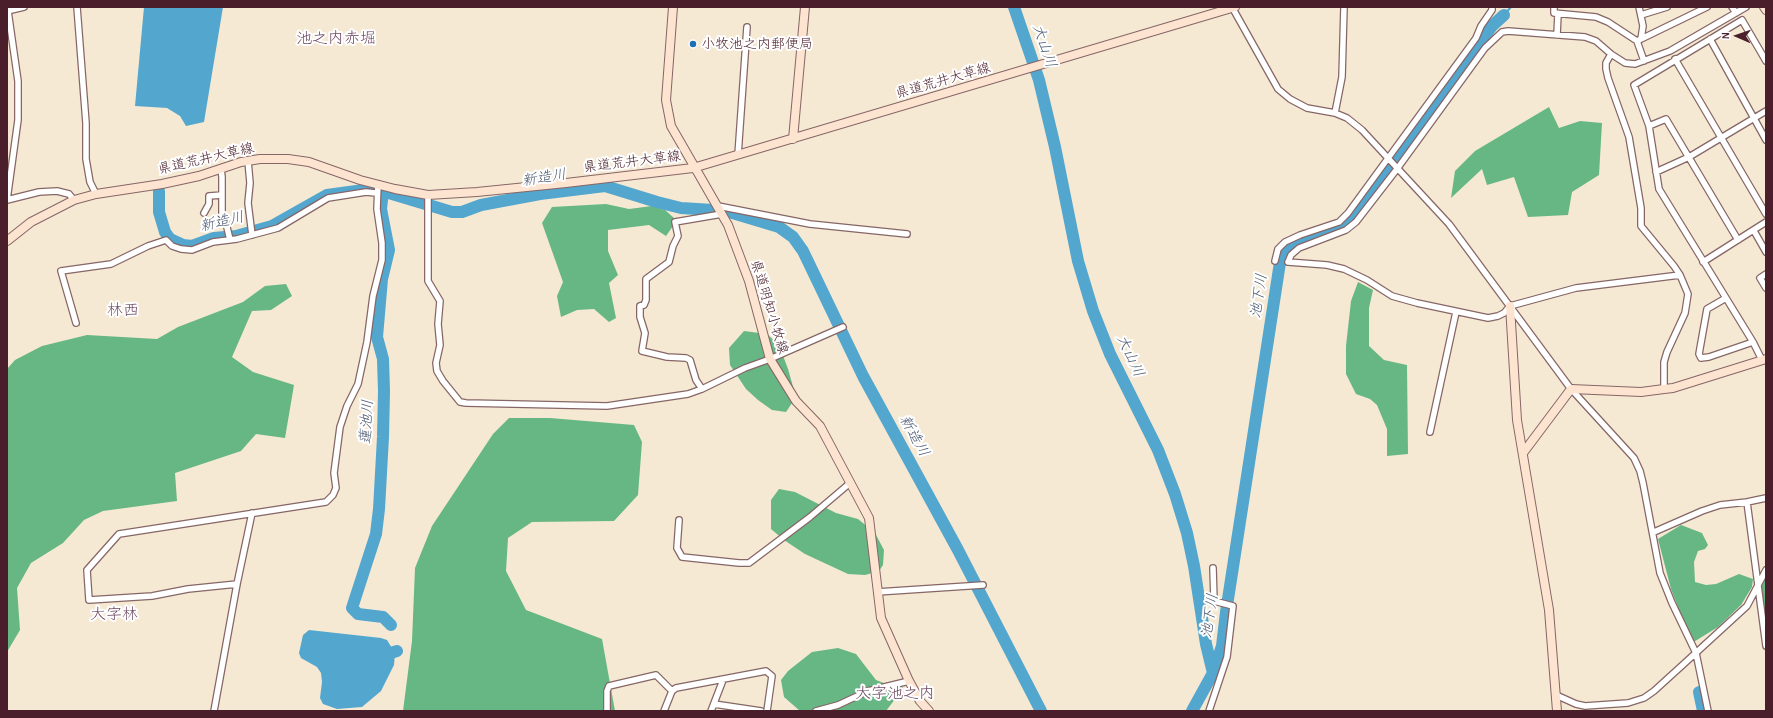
<!DOCTYPE html>
<meta charset="utf-8">
<style>
body{margin:0}
#map{position:relative;width:1773px;height:718px;overflow:hidden;background:#f5e9d3;font-family:"Patrick Hand",sans-serif}
canvas{display:block}
.frame{position:absolute;inset:0;border:8px solid #4a1f2b;pointer-events:none}
.north{position:absolute;left:1717px;top:16px;width:40px;height:40px;-webkit-text-stroke:3px #fff;paint-order:stroke;rotate:272deg;font-size:11px;font-weight:700;line-height:16px;text-align:center;color:#4a1f2b}
.north::after{content:'';display:block;margin:auto;width:14px;height:18px;background:#4a1f2b;clip-path:polygon(50% 0,100% 100%,50% 72%,0 100%)}
</style>
<div id="map">
<canvas width="1773" height="718"></canvas>
<div class="frame"></div>
<div class="north">N</div>
</div>
<script>
const g = document.querySelector('canvas').getContext('2d');
g.lineJoin = 'round';
function fillPath(path, color) { g.fillStyle = color; g.fill(path, 'evenodd'); }
const toPath = rows => new Path2D(rows.map(r => 'M' + r).join(''));
function stroke(path, color, width, dash) { g.strokeStyle = color; g.lineWidth = width; g.lineCap = dash ? 'butt' : 'round'; g.setLineDash(dash || []); g.stroke(path); }
function write(font, color, halo, rows, align = 'center') {
  g.font = font + ' "Patrick Hand","Klee One",sans-serif'; g.lineWidth = 4; g.setLineDash([]); g.textBaseline = 'middle'; g.strokeStyle = halo; g.fillStyle = color; for (const [text, x, y, turn = 0] of rows) {
    g.save(); g.translate(x, y); g.rotate((+turn || 0) * Math.PI / 180); g.textAlign = isNaN(turn) ? turn : align; if (halo) g.strokeText(text, 0, 0); g.fillText(text, 0, 0); g.restore();
  }
}
const forest = toPath([
 [1549,107,1559,128,1580,121,1602,123,1599,175,1572,192,1568,215,1528,217,1514,177,1487,185,1482,169,1451,198,1455,171,1475,151],
 [606,204,629,209,652,206,665,210,674,218,673,226,666,236,649,225,608,230,608,251,618,275,609,283,616,318,609,322,594,309,577,310,561,317,557,296,563,282,542,223,552,207],
 [1358,282,1373,290,1369,308,1369,346,1384,360,1407,365,1408,454,1387,456,1387,429,1377,405,1370,399,1356,394,1346,374,1346,346,1351,301],
 [286,284,292,296,271,310,252,311,232,357,253,372,294,385,285,438,256,434,241,451,175,473,177,501,103,511,84,520,63,543,31,563,17,588,20,630,7,652,7,369,15,360,42,346,87,335,157,339,178,327,243,302,265,286],
 [744,331,767,334,779,345,788,369,796,397,786,412,772,410,758,400,746,389,730,365,729,348],
 [509,418,550,418,634,425,642,442,638,495,614,521,532,522,508,538,506,571,526,610,602,639,615,711,403,711,412,641,415,568,432,526,493,434],
 [779,489,795,492,836,513,858,519,875,533,884,550,883,565,879,571,865,575,848,574,805,554,784,540,771,529,771,500],
 [1681,525,1702,533,1708,545,1705,549,1698,551,1694,562,1695,582,1706,585,1716,584,1739,574,1753,579,1752,587,1741,605,1718,627,1692,643,1671,589,1658,539],
 [1766,577,1766,623,1761,582],
 [838,648,856,654,876,680,889,685,903,685,902,690,886,711,800,711,784,697,781,680,788,671,812,652]
]);
const water = toPath([
 [144,7,223,7,204,122,186,126,180,116,167,108,135,106],
 [309,630,381,638,387,640,395,653,394,665,381,691,362,707,337,709,323,704,320,698,322,682,321,673,317,667,301,658,299,653,303,635]
]);
const stream = toPath([
 [1504,15,1511,7]
]);
const river = toPath([
 [1014,7,1039,80,1055,147,1078,261,1093,311,1110,354,1158,450,1175,494,1187,533,1194,566,1206,644,1213,673],
 [159,191,159,212,165,232,170,239,183,245,192,246,214,238,236,236,272,226,327,195,371,189],
 [382,191,452,212,462,212,481,205,540,194,605,186,657,202,681,208,713,210],
 [383,191,381,209,389,250,382,279,377,337,383,359,384,391,383,437,379,509,376,534,352,608,358,614,383,617,391,625],
 [729,212,779,227,793,237,803,251,863,376,958,550,1041,711],
 [378,657,397,651],
 [1699,692,1703,711],
 [1192,711,1213,673,1222,646,1226,612,1281,256,1286,249,1296,243,1330,234,1352,218,1492,26,1504,15]
]);
const street = toPath([
 [77,7,86,123,86,159,90,182,96,194],
 [1232,7,1278,89,1290,99,1307,108,1335,113,1347,118,1362,130,1449,224,1571,389,1634,458,1640,471,1643,483,1660,573,1672,603,1696,653,1708,711],
 [1554,7,1554,13,1596,17,1608,22,1637,41,1707,7],
 [1639,7,1643,26,1641,39],
 [1732,7,1736,13],
 [7,11,24,7],
 [1641,15,1667,7],
 [1557,35,1558,14],
 [1710,39,1766,140],
 [1637,41,1644,61],
 [1611,54,1606,63,1606,69,1608,78,1629,137,1641,208,1641,226,1674,266,1680,275,1688,294,1685,313,1667,352,1664,362,1664,389],
 [1675,59,1766,214],
 [1335,113,1342,77,1344,7],
 [1649,126,1666,119,1738,240],
 [738,155,747,27],
 [248,161,250,183,248,203,252,235],
 [221,169,222,177,222,221,226,223,230,240],
 [1656,172,1689,157,1766,111],
 [428,195,428,281,440,301,438,324,440,345,436,363,437,371,443,381,460,402,466,403,607,406,688,394,702,389,745,368,770,359,843,327],
 [7,200,18,120,18,81,8,11],
 [7,200,39,192,57,191,69,194,74,200],
 [718,206,810,224,907,234],
 [204,213,209,204,209,196,222,195],
 [1754,231,1766,252],
 [1275,261,1278,249,1285,242,1300,235,1339,222,1348,213,1476,38,1481,26,1492,10,1492,7],
 [1703,262,1766,222],
 [1766,274,1760,278,1766,288],
 [1680,275,1576,288,1510,306,1504,313,1498,316,1488,318,1417,303,1392,296,1367,280,1344,269,1327,265,1288,262,1291,255,1299,248,1346,230,1356,222,1397,169,1485,48,1502,32,1508,31,1585,37,1596,41,1611,54,1625,63,1635,64,1670,51,1746,7],
 [1726,298,1707,309,1699,354,1701,358,1709,357,1753,342],
 [76,323,61,271,111,264,148,246,166,240,172,246,181,249,192,250,213,242,237,239,278,228,328,198,366,192,376,193],
 [1762,360,1753,342,1726,298,1659,189,1649,126,1634,85,1742,20,1766,61],
 [702,389,696,380,690,360,686,358,667,357,642,351,645,333,640,317,640,306,644,305,646,300,646,279,669,262,673,246,678,236,675,222,722,214],
 [1430,432,1456,312],
 [1747,502,1766,646],
 [679,520,677,548,682,557,739,563,749,563,810,517,850,483],
 [1654,532,1702,511,1720,505,1747,502,1766,498],
 [237,584,188,589,152,596,89,600,87,570,119,534,326,502,333,495,336,488,334,473,340,427,347,406,358,384,367,342,373,296,382,260,382,243,377,209,378,184],
 [877,592,983,585],
 [1556,695,1576,704,1585,706,1628,703,1644,698,1654,691,1687,661,1747,606,1766,570],
 [714,704,761,711],
 [214,711,237,584,252,513],
 [607,711,607,691,609,686,656,675,672,691],
 [664,711,672,691,676,688,766,671,772,676,767,711],
 [711,711,723,680],
 [816,711,838,705,868,691,909,681],
 [1209,711,1227,657,1233,606,1214,601,1213,568]
]);
const secondary = toPath([
 [673,7,666,100,671,126,728,225,749,281,770,359,796,401,820,426,869,518,881,618,909,681,920,701,929,711],
 [1764,7,1766,10],
 [793,139,805,7],
 [7,241,31,222,74,200,96,194,162,184,199,176,241,162,260,159,288,159,309,162,360,180,395,189,428,195,477,192,566,183,693,168,1235,7],
 [1510,306,1517,420,1549,610,1557,711],
 [1523,453,1571,389,1641,392,1664,389,1673,388,1766,359]
]);
const markers = [
 [693,44,4,"#1f6fb2"]
];
const poiNames = [
 ["小牧池之内郵便局",701,44]
];
const streetNames = [
 ["県道荒井大草線",943,81,-16],
 ["県道荒井大草線",206,159,-13],
 ["県道荒井大草線",632,162,-7],
 ["県道明知小牧線",769,307,73]
];
const waterNames = [
 ["大山川",1044,46,71],
 ["新造川",544,178,-9],
 ["新造川",222,222,-13],
 ["池下川",1259,296,-81],
 ["大山川",1130,356,65],
 ["蓮池川",367,422,-87],
 ["新造川",914,436,61],
 ["池下川",1210,616,-81]
];
const quarterNames = [
 ["池之内赤堀",336,39],
 ["林西",123,311],
 ["大字林",114,615],
 ["大字池之内",895,694]
];
fillPath(forest, '#66b784');
fillPath(water, '#53a6ce');
stroke(stream, '#53a6ce', 2);
stroke(river, '#53a6ce', 12);
stroke(street, '#866666', 8);
stroke(secondary, '#866666', 10);
stroke(street, '#fff', 5.5);
stroke(secondary, '#fde4d0', 8);
for (const [x, y, r, color] of markers) { const dot = new Path2D(); dot.arc(x, y, r, 0, 2 * Math.PI); g.fillStyle = color; g.fill(dot); stroke(dot, '#fff', 1.5); }
write('14px', '#4a1f2b', '#fff', poiNames, 'left');
write('14px', '#4a1f2b', '#fff', streetNames);
write('italic 15px', '#4e5c74', '#fff', waterNames);
write('16px', '#6f4962', '#fff', quarterNames);
</script>
